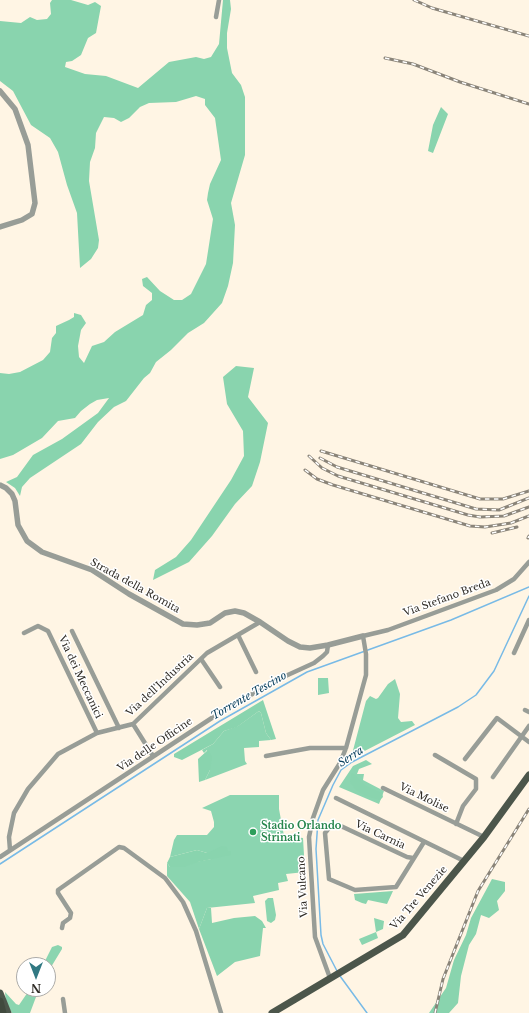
<!DOCTYPE html>
<style>
body{margin:0}
#map{position:relative;width:529px;height:1013px;overflow:hidden;background:#fff5e4;font-family:"Libre Baskerville",serif}
canvas{display:block}
.north{position:absolute;left:16px;top:957px;width:40px;height:40px;box-sizing:border-box;background:#fff;border:1px solid #acaba8;border-radius:50%;rotate:180deg;font-size:11px;font-weight:700;line-height:16px;text-align:center;color:#302c26}
.north::after{content:'';display:block;margin:auto;width:14px;height:18px;background:#317983;clip-path:polygon(50% 0,100% 100%,50% 72%,0 100%)}
</style>
<div id="map">
<canvas width="529" height="1013"></canvas>
<div class="north">N</div>
</div>
<script>
const g = document.querySelector('canvas').getContext('2d');
g.lineJoin = 'round';
function fillPath(path, color) { g.fillStyle = color; g.fill(path, 'evenodd'); }
const toPath = rows => new Path2D(rows.map(r => 'M' + r).join(''));
function stroke(path, color, width, dash) { g.strokeStyle = color; g.lineWidth = width; g.lineCap = dash ? 'butt' : 'round'; g.setLineDash(dash || []); g.stroke(path); }
function write(font, color, halo, rows, align = 'center') {
  g.font = font + ' "Libre Baskerville",serif'; g.lineWidth = 3; g.setLineDash([]); g.textBaseline = 'middle'; g.strokeStyle = halo; g.fillStyle = color; for (const [text, x, y, turn = 0] of rows) {
    g.save(); g.translate(x, y); g.rotate((+turn || 0) * Math.PI / 180); g.textAlign = isNaN(turn) ? turn : align; if (halo) g.strokeText(text, 0, 0); g.fillText(text, 0, 0); g.restore();
  }
}
const green = toPath([
 [318,678,328,678,329,693,318,695],
 [395,679,400,694,398,718,401,722,412,721,415,725,351,758,366,701,370,696,376,699,378,698,388,684],
 [259,711,261,713,266,733,271,740,259,741,259,747,244,748,245,761,247,764,205,780,210,770,207,750,204,753,202,750,213,744,224,731,238,726],
 [366,760,372,764,359,769,357,774,364,774,363,780,384,791,379,804,339,787,353,766],
 [230,795,279,795,279,809,284,836,303,838,305,872,286,874,288,881,278,883,279,890,253,896,255,903,207,908,199,929,190,902,167,876,167,863,170,867,211,859,207,853,197,850,170,857,174,840,177,835,207,835,214,827,214,822,211,811,202,808],
 [268,898,273,898,276,915,275,920,271,923,267,921,265,901],
 [376,932,378,938,362,945,359,939],
 [58,945,62,947,62,949,48,972,48,965,43,965,52,947],
 [30,989,39,989,30,1013,12,1013,6,1003,5,992,16,1004,19,1005]
]);
const forest = toPath([
 [52,0,71,0,88,5,95,2,101,6,96,33,88,38,81,55,72,61,66,62,65,67,85,74,106,76,138,88,169,62,196,57,204,59,211,57,219,44,223,0,230,0,231,9,227,33,227,48,232,73,241,85,245,97,245,155,231,203,235,225,233,263,228,286,222,303,204,323,188,333,171,350,156,362,150,373,144,378,126,401,114,407,98,422,81,444,30,478,22,487,20,496,15,488,6,482,17,477,33,455,62,439,98,413,109,398,97,400,90,404,81,411,75,418,58,421,42,438,13,455,0,459,0,373,9,374,20,372,43,360,50,352,52,338,56,333,56,326,69,320,74,317,74,313,81,315,86,323,81,330,78,346,79,357,84,363,92,346,104,342,115,332,143,315,146,305,152,300,152,293,143,286,142,279,147,277,160,291,174,300,182,300,191,294,206,264,213,219,207,200,208,193,210,184,221,160,215,118,205,105,205,99,196,96,176,102,149,103,140,107,129,118,121,122,114,118,104,117,96,133,95,148,90,162,89,181,99,240,98,248,91,259,80,268,77,213,67,185,58,152,50,138,31,125,13,91,0,81,0,21,21,23,30,17,37,20,47,19,51,14,50,3],
 [441,107,448,114,433,153,428,151,433,125],
 [236,366,254,368,248,397,268,423,260,462,252,486,235,504,212,536,189,562,153,580,155,570,176,557,191,540,231,480,244,456,243,431,227,404,223,377],
 [263,700,276,739,271,740,266,733,261,713,259,711,237,727,224,731,213,744,182,760,174,757,174,754],
 [208,750,212,757,210,770,205,780,199,782,198,759],
 [353,773,366,786,382,793,383,797,380,800,366,796,356,790,350,782,351,774],
 [222,846,227,847,228,851,231,851,231,855,198,862,184,867,170,867,167,863,170,857,197,850,207,853],
 [492,879,505,882,505,891,497,901,499,910,489,918,481,915,476,934,469,945,461,976,458,1003,449,1013,429,1013,446,988,454,960,466,935,471,918],
 [393,891,387,904,368,900,366,904,362,903,355,900,354,894],
 [207,908,211,908,212,923,234,918,255,916,262,921,266,928,263,928,260,956,235,962,217,976,199,929],
 [374,918,384,921,383,929,376,932]
]);
const stream = toPath([
 [0,864,220,721,307,672,451,620,529,587],
 [337,971,323,944,321,935,316,849,318,820,333,785,341,770,352,762,458,707,476,695,494,671,529,596],
 [340,976,367,1013]
]);
const minor = toPath([
 [216,17,219,0],
 [72,631,119,728],
 [24,633,38,626,48,631,97,733],
 [238,635,256,672],
 [514,653,529,620],
 [201,659,220,687],
 [525,710,529,712],
 [133,724,153,756],
 [435,755,476,779,476,789,463,806,456,824],
 [266,756,310,748,346,748],
 [465,759,497,718,529,742],
 [493,777,529,726],
 [383,788,484,837],
 [336,798,464,861],
 [10,850,9,837,14,813,28,789,58,754,97,733,133,724,207,653,260,622],
 [0,857,224,710,279,679,314,663,323,656,327,652,328,645],
 [413,858,407,857,343,827,335,825,329,828,325,833,329,879,355,890,396,887,424,842],
 [62,928,63,923,70,918,71,913,58,893,58,890,119,847,124,848,165,878,183,902,196,931,221,1013],
 [330,978,315,937,309,837,313,818,323,790,340,763,346,748,366,675,366,654,363,636,388,630,496,590,514,579,529,562],
 [63,999,65,1013]
]);
const tertiary = toPath([
 [0,91,15,109,28,145,35,203,32,214,22,220,0,227],
 [0,485,6,488,12,494,15,501,18,525,27,541,42,552,92,570,129,594,183,624,197,625,210,623,225,613,235,611,244,613,260,622,288,641,300,647,310,648,328,645,363,636]
]);
const primary = toPath([
 [0,993,8,1013],
 [272,1013,403,935,484,837,529,775]
]);
const trunk = toPath([
 [0,1001,3,1013]
]);
const rail = toPath([
 [414,0,432,8,529,36],
 [385,58,413,64,460,82,529,104],
 [321,451,480,499,503,499,529,491],
 [309,456,322,468,338,476,468,515,480,517,504,516,529,507],
 [320,458,337,467,476,509,499,510,529,498],
 [305,470,317,479,333,485,470,526,485,527,511,523,529,516],
 [492,533,517,527],
 [528,538,529,536],
 [435,1013,443,979,478,891,529,809]
]);
const markers = [
 [253,832,4,"#2e9e5b"]
];
const streetNames = [
 ["Strada della Romita",135,586,29],
 ["Via Stefano Breda",447,598,-20],
 ["Via dei Meccanici",80,677,65],
 ["Via dell'Industria",160,685,-43],
 ["Via delle Officine",155,745,-34],
 ["Via Molise",424,798,26],
 ["Via Carnia",380,835,25],
 ["Via Vulcano",303,887,-93],
 ["Via Tre Venezie",419,898,-49]
];
const leisureNames = [
 ["Stadio Orlando",261,826],
 ["Strinati",261,838]
];
const waterNames = [
 ["Torrente Tescino",249,696,-30],
 ["Serra",351,757,-33]
];
fillPath(green, '#8bd5b0');
fillPath(forest, '#89d4ae');
stroke(stream, '#78bae6', 1.5);
stroke(minor, '#989d97', 4.5);
stroke(tertiary, '#989d97', 5.5);
stroke(primary, '#4c564b', 7);
stroke(trunk, '#404a3e', 7);
stroke(rail, '#8a8479', 3);
stroke(rail, '#fff', 1.5, [4.5]);
for (const [x, y, r, color] of markers) { const dot = new Path2D(); dot.arc(x, y, r, 0, 2 * Math.PI); g.fillStyle = color; g.fill(dot); stroke(dot, '#fff', 1.5); }
write('10px', '#302c26', '#fff', streetNames);
write('bold 10px', '#27864d', '#fff', leisureNames, 'left');
write('italic 11px', '#0b415e', '#fff', waterNames);
</script>
